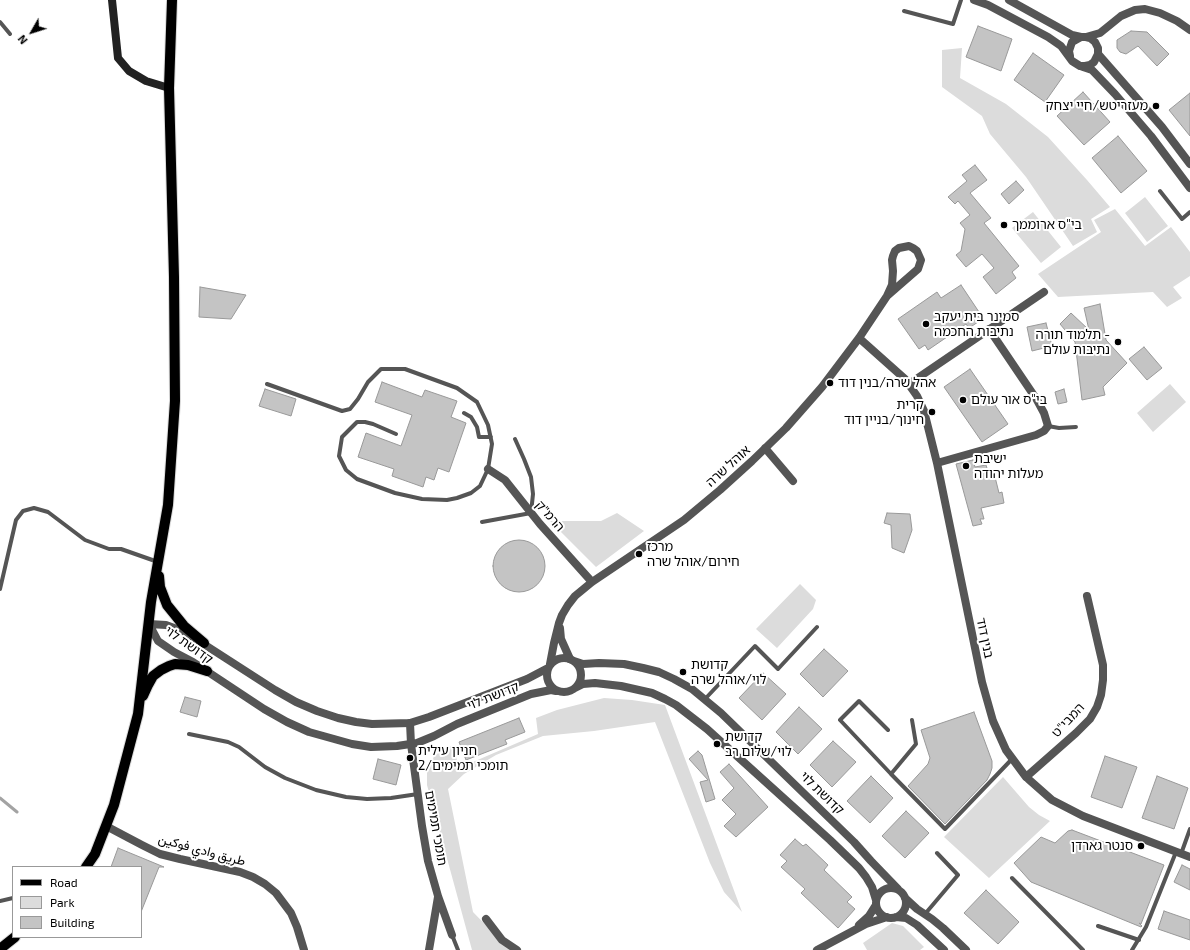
<!DOCTYPE html>
<meta charset="utf-8">
<style>
body{margin:0}
#map{position:relative;width:1190px;height:950px;overflow:hidden;background:#fff;font-family:"Exo 2",sans-serif}
canvas{display:block}
.legend{position:absolute;left:12px;top:866px;width:130px;height:72px;box-sizing:border-box;background:#fff;border:1px solid #999;margin:0;padding:5px 7px;list-style:none;font-size:12px;color:#000}
.legend li{display:flex;align-items:center;gap:8px;height:20px}
.legend b{width:20px;border:1px solid #999}
.north{position:absolute;left:12px;top:12px;width:40px;height:40px;-webkit-text-stroke:3px #fff;paint-order:stroke;rotate:231deg;font-size:11px;font-weight:700;line-height:16px;text-align:center;color:#000}
.north::after{content:'';display:block;margin:auto;width:14px;height:18px;background:#000;clip-path:polygon(50% 0,100% 100%,50% 72%,0 100%)}
</style>
<div id="map">
<canvas width="1190" height="950"></canvas>
<ul class="legend">
<li><b style="height:5px;background:#000"></b>Road</li>
<li><b style="height:11px;background:#dcdcdc"></b>Park</li>
<li><b style="height:11px;background:#c4c4c4"></b>Building</li>
</ul>
<div class="north">N</div>
</div>
<script>
const g = document.querySelector('canvas').getContext('2d');
g.lineJoin = 'round';
function fillPath(path, color) { g.fillStyle = color; g.fill(path, 'evenodd'); }
const toPath = rows => new Path2D(rows.map(r => 'M' + r).join(''));
function stroke(path, color, width, dash) { g.strokeStyle = color; g.lineWidth = width; g.lineCap = dash ? 'butt' : 'round'; g.setLineDash(dash || []); g.stroke(path); }
function write(font, color, halo, rows, align = 'center') {
  g.font = font + ' "Exo 2",Vazirmatn,"Noto Sans Hebrew",sans-serif'; g.lineWidth = 4; g.setLineDash([]); g.textBaseline = 'middle'; g.strokeStyle = halo; g.fillStyle = color; for (const [text, x, y, turn = 0] of rows) {
    g.save(); g.translate(x, y); g.rotate((+turn || 0) * Math.PI / 180); g.textAlign = isNaN(turn) ? turn : align; if (halo) g.strokeText(text, 0, 0); g.fillText(text, 0, 0); g.restore();
  }
}
const green = toPath([
 [962,48,960,78,1006,104,1048,137,1087,180,1110,207,1091,219,1097,232,1073,246,1026,177,990,134,982,116,942,87,942,50],
 [1145,197,1168,226,1147,242,1125,213],
 [1115,209,1145,246,1171,227,1190,252,1190,276,1173,287,1182,298,1167,307,1153,292,1058,297,1038,274,1101,232,1094,220],
 [1033,212,1061,247,1041,263,1012,228],
 [1170,384,1186,402,1153,432,1137,413],
 [617,513,644,531,596,567,550,521,601,521],
 [800,584,816,600,813,609,777,648,756,629],
 [604,698,632,700,665,705,742,912,724,892,710,863,655,722,594,731,543,736,496,755,464,774,448,789,473,912,510,950,472,950,427,785,427,769,435,755,453,745,459,768,538,734,536,718,557,710],
 [1003,777,1029,807,1039,815,1050,821,989,878,944,837],
 [892,923,903,926,924,947,920,950,867,950,863,943]
]);
const stream = toPath([
 [0,798,17,812]
]);
const building = toPath([
 [978,26,1012,39,1001,71,966,57,978,26],
 [1131,31,1147,32,1169,54,1157,66,1138,46,1126,54,1120,52,1117,48,1117,40,1131,31],
 [1033,53,1064,75,1045,102,1014,80,1033,53],
 [1083,92,1110,122,1084,145,1057,116,1083,92],
 [1190,93,1190,136,1169,110,1190,93],
 [1118,136,1147,171,1121,193,1092,158,1118,136],
 [975,165,987,180,970,193,991,218,984,223,1019,266,1012,272,1016,278,996,294,983,277,994,268,982,254,966,267,956,255,961,251,965,229,960,223,970,215,958,201,955,204,948,197,967,181,962,175,975,165],
 [1016,181,1024,190,1009,204,1001,194,1016,181],
 [961,285,979,312,977,314,981,320,969,328,966,324,928,350,925,345,919,349,898,319,937,292,941,298,961,285],
 [200,287,246,295,231,319,199,317,200,287],
 [1100,304,1106,340,1127,363,1103,387,1105,395,1082,400,1075,342,1060,324,1071,313,1089,330,1084,308,1100,304],
 [1046,323,1052,346,1032,351,1027,327,1046,323],
 [1144,347,1162,368,1147,380,1129,359,1144,347],
 [970,369,1008,424,982,442,944,387,970,369],
 [382,382,422,397,425,390,457,401,451,417,466,423,449,472,438,468,434,480,426,477,423,487,392,476,394,469,358,457,366,433,401,446,412,415,375,402,382,382],
 [265,389,296,399,291,416,259,406,265,389],
 [1064,389,1067,402,1058,404,1055,392,1064,389],
 [973,460,975,467,986,465,990,478,995,477,999,493,1002,492,1004,503,981,508,984,519,980,519,982,524,973,526,956,464,973,460],
 [887,513,910,514,912,530,904,553,892,548,891,525,884,523,887,513],
 '493 566a26 26 0 1 1 52 0a26 26 0 1 1-52 0Z',
 [824,649,848,671,823,697,800,674,824,649],
 [763,673,786,694,762,720,739,698,763,673],
 [185,697,201,701,197,717,180,712,185,697],
 [799,707,822,729,798,754,776,732,799,707],
 [974,712,992,761,992,768,990,774,987,780,945,824,908,786,928,764,930,758,921,730,974,712],
 [519,718,525,732,505,740,507,744,466,760,459,742,519,718],
 [833,741,856,762,832,787,810,765,833,741],
 [698,751,702,755,715,799,706,802,700,782,708,780,689,759,698,751],
 [1105,756,1137,767,1122,808,1091,797,1105,756],
 [378,759,401,765,396,785,373,779,378,759],
 [729,764,768,807,736,837,724,826,736,814,722,800,734,788,720,772,729,764],
 [871,776,893,798,870,823,847,801,871,776],
 [1157,776,1188,788,1174,829,1142,818,1157,776],
 [906,811,929,833,905,858,882,836,906,811],
 [1072,830,1164,865,1141,924,1139,923,1142,926,1141,927,1031,882,1014,863,1041,837,1055,843,1068,831,1072,830],
 [795,839,803,846,806,844,828,865,824,870,852,897,847,902,855,909,838,928,801,893,805,889,781,867,787,861,780,855,795,839],
 [118,848,164,867,159,867,141,912,141,867,111,867,118,848],
 [1182,865,1190,869,1190,890,1174,882,1182,865],
 [986,890,1019,922,998,944,964,913,986,890],
 [1164,911,1190,920,1190,940,1158,929,1164,911]
]);
const service = toPath([
 [904,11,953,24,961,0],
 [0,22,10,34],
 [1160,191,1182,219,1190,212],
 [267,384,342,411,350,409,358,399,368,382,381,369,405,369,457,388,477,402,488,425,492,444,488,469,480,486,471,493,457,498,447,500,422,499,395,493,357,479,346,470,339,456,342,437,357,422,365,422,373,424,396,434],
 [464,413,471,417,477,427,479,437,491,437],
 [1048,426,1059,428,1076,427],
 [482,522,531,513,533,494,531,477,524,459,515,439],
 [0,589,16,520,23,511,34,508,48,512,85,540,109,549,121,549,158,562],
 [705,699,755,646,778,669,817,627],
 [912,720,916,744,891,774,945,829,1012,759],
 [888,730,859,701,840,720,891,774],
 [189,734,228,742,239,747,265,767,285,778,316,790,346,797,367,799,391,798,418,794],
 [1181,854,1190,829],
 [1012,878,1083,950],
 [0,901,13,898],
 [925,914,958,875,937,853],
 [1098,926,1139,940],
 [452,935,458,950],
 [1132,950,1146,927,1176,852]
]);
const minor = toPath([
 [1086,37,1100,33,1121,16,1135,10,1145,9,1160,13,1177,21,1190,30],
 [859,338,905,379,917,396,924,411,937,463,982,682,993,721,1006,750,1026,777,1052,800,1083,816,1190,857],
 [909,384,1044,292],
 [765,448,793,481],
 [937,463,1036,435,1044,431,1048,426,1044,413,1037,400,989,329],
 [488,469,505,480,540,524,592,582],
 [560,628,561,639,570,659],
 [550,664,554,643,559,623,562,615,568,605,575,596,592,582,684,520,720,490,752,461,786,428,822,387,859,338,887,296,892,285,893,271,892,260,893,256,895,251,899,248,909,246,913,248,917,251,921,260,918,269,887,296],
 [410,723,411,744,422,826,428,861,438,896,452,935],
 [1026,777,1076,733,1090,719,1097,707,1101,695,1103,680,1103,665,1087,596],
 [486,919,502,940,517,950],
 [429,950,438,897]
]);
const tertiary = toPath([
 [974,0,988,5,1048,37,1061,46,1072,61,1080,66,1085,66,1090,65,1094,62,1098,54,1098,48,1095,42,1090,38,1086,37,1081,37,1072,42,1069,51,1070,56],
 [1009,0,1072,35,1081,37],
 [1098,54,1162,127,1190,164],
 [1083,67,1092,70,1115,94,1151,136,1190,188],
 [149,624,158,641,174,652,193,662,264,709,287,722,309,732,352,744,371,747,397,746,417,743,434,736,457,724,531,694,551,690,556,691],
 [149,624,166,625,185,632,275,690,296,702,317,711,338,718,356,722,372,724,410,723,429,717,527,679,548,668],
 '547 675a17 17 0 1 1 34 0a17 17 0 1 1-34 0Z',
 [574,661,583,664,599,663,624,664,643,668,659,672,674,679,692,689,721,713,854,842,871,861,898,889],
 [575,688,583,684,595,683,621,686,652,693,665,699,676,705,707,729,830,840,859,868,866,877,872,887,876,900],
 [106,826,142,845,160,854,180,859,240,872,253,877,265,884,276,893,291,913,297,927,304,950],
 '876 903a15 15 0 1 1 30 0a15 15 0 1 1-30 0Z',
 [905,898,917,909,932,919,943,928,966,950],
 [896,917,906,918,917,925,944,950],
 [859,925,869,916,876,905],
 [817,950,866,924,887,917]
]);
const secondary = toPath([
 [112,0,118,58,129,71,146,81,169,88]
]);
const primary = toPath([
 [159,576,160,587,167,605,184,626,204,643],
 [143,696,148,685,153,676,161,670,169,666,175,664,188,665,207,671],
 [86,867,95,854,114,805,138,714,151,602,168,505,175,401,174,277,169,88,172,0],
 [0,949,15,937]
]);
const markers = [
 [1156,106,4,"#000"],
 [1004,225,4,"#000"],
 [926,324,4,"#000"],
 [1118,342,4,"#000"],
 [830,383,4,"#000"],
 [963,400,4,"#000"],
 [932,412,4,"#000"],
 [966,466,4,"#000"],
 [639,554,4,"#000"],
 [683,672,4,"#000"],
 [717,744,4,"#000"],
 [410,758,4,"#000"],
 [1141,846,4,"#000"]
];
const poiNames = [
 ["מעזריטש/חיי יצחק",1148,106,"right"],
 ["בי\"ס ארוממך",1012,225],
 ["סמינר בית יעקב",934,317],
 ["נתיבות החכמה",934,332],
 ["תלמוד תורה -",1110,335,"right"],
 ["נתיבות עולם",1110,350,"right"],
 ["אהל שרה/בנין דוד",838,383],
 ["בי\"ס אור עולם",971,400],
 ["קרית",924,405,"right"],
 ["חינוך/בניין דוד",924,420,"right"],
 ["ישיבת",974,459],
 ["מעלות יהודה",974,474],
 ["מרכז",647,547],
 ["חירום/אוהל שרה",647,562],
 ["קדושת",691,665],
 ["לוי/אוהל שרה",691,680],
 ["קדושת",725,737],
 ["לוי/שלום רב",725,752],
 ["חניון עילית",418,751],
 ["2/תומכי תמימים",418,766],
 ["סנטר גארדן",1133,846,"right"]
];
const streetNames = [
 ["אוהל שרה",728,466,-42],
 ["הרמ\"ק",550,516,49],
 ["בנין דוד",985,638,78],
 ["קדושת לוי",189,645,35],
 ["קדושת לוי",493,696,-22],
 ["המבי\"ט",1068,720,-47],
 ["קדושת לוי",822,793,44],
 ["תומכי תמימים",436,828,80],
 ["طريق وادي فوکين",202,850,15]
];
fillPath(green, '#dcdcdc');
stroke(stream, '#a3a3a3', 3);
fillPath(building, '#c4c4c4');
stroke(building, '#999', 1);
stroke(primary, '#dbdbdb', 12);
stroke(service, '#555', 4);
stroke(minor, '#555', 8);
stroke(tertiary, '#555', 8);
stroke(secondary, '#222', 8);
stroke(primary, '#000', 10);
for (const [x, y, r, color] of markers) { const dot = new Path2D(); dot.arc(x, y, r, 0, 2 * Math.PI); g.fillStyle = color; g.fill(dot); stroke(dot, '#fff', 1.5); }
write('13px', '#000', '#fff', poiNames, 'left');
write('13px', '#000', '#fff', streetNames);
</script>
